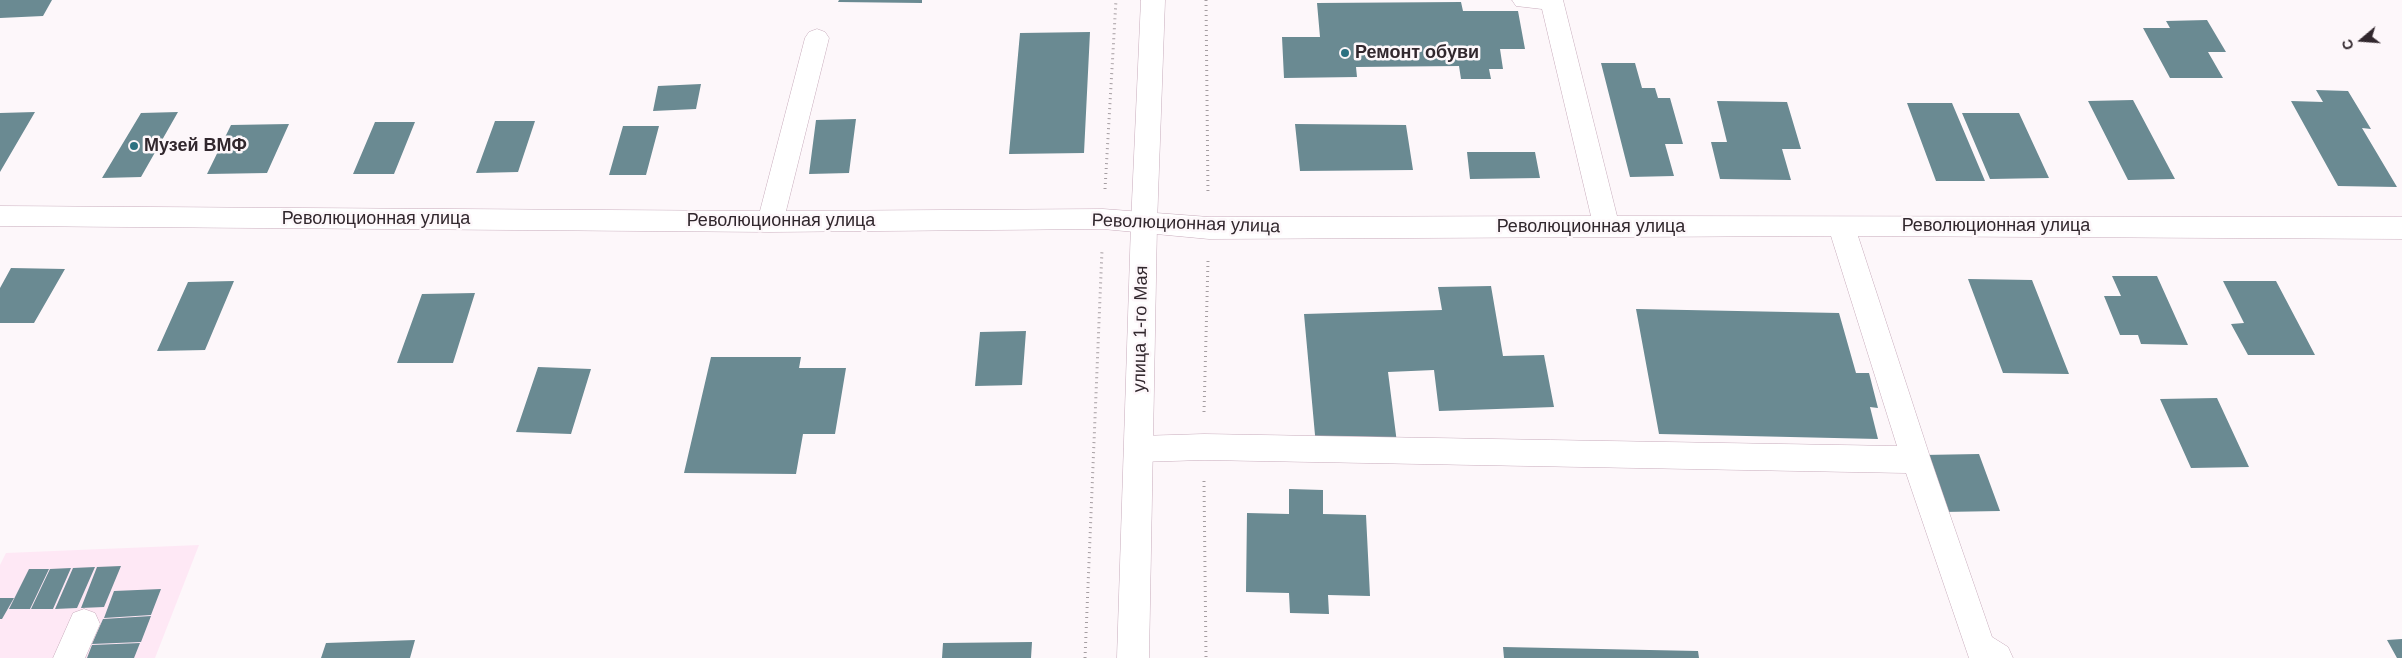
<!DOCTYPE html>
<meta charset="utf-8">
<style>
body{margin:0}
#map{position:relative;width:2402px;height:658px;overflow:hidden;background:#fdf7fa;font-family:Helvetica,sans-serif}
canvas{display:block}
.north{position:absolute;left:2337px;top:15px;width:50px;height:50px;-webkit-text-stroke:4px #fdf7fa;paint-order:stroke;rotate:252deg;font-size:14px;font-weight:700;line-height:20px;text-align:center;color:#31272d}
.north::after{content:'';display:block;margin:auto;width:18px;height:22px;background:#31272d;clip-path:polygon(50% 0,100% 100%,50% 72%,0 100%)}
</style>
<div id="map">
<canvas width="2402" height="658"></canvas>
<div class="north">С</div>
</div>
<script>
const g = document.querySelector('canvas').getContext('2d');
g.lineJoin = 'round';
function fillPath(path, color) { g.fillStyle = color; g.fill(path, 'evenodd'); }
const toPath = rows => new Path2D(rows.map(r => 'M' + r).join(''));
function stroke(path, color, width, dash) { g.strokeStyle = color; g.lineWidth = width; g.lineCap = dash ? 'butt' : 'round'; g.setLineDash(dash || []); g.stroke(path); }
function write(font, color, halo, rows, align = 'center') {
  g.font = font + ' Helvetica,sans-serif'; g.lineWidth = 5; g.setLineDash([]); g.textBaseline = 'middle'; g.strokeStyle = halo; g.fillStyle = color; for (const [text, x, y, turn = 0] of rows) {
    g.save(); g.translate(x, y); g.rotate((+turn || 0) * Math.PI / 180); g.textAlign = isNaN(turn) ? turn : align; if (halo) g.strokeText(text, 0, 0); g.fillText(text, 0, 0); g.restore();
  }
}
const built = toPath([
 [199,545,155,658,0,658,0,565,6,553]
]);
const building = toPath([
 [0,0,52,0,43,16,0,18],
 [839,0,922,0,922,3,838,2],
 [1461,2,1463,11,1518,11,1525,49,1500,49,1503,69,1489,69,1491,79,1461,79,1459,66,1356,67,1357,77,1284,78,1282,37,1320,37,1317,3],
 [2207,20,2226,52,2208,52,2223,78,2170,78,2143,28,2170,28,2166,21],
 [1090,32,1084,153,1009,154,1020,33],
 [1601,63,1635,63,1642,88,1655,88,1658,98,1670,98,1683,144,1665,144,1674,176,1630,177],
 [701,84,696,109,653,111,658,86],
 [2316,90,2348,91,2371,129,2362,128,2397,187,2338,186,2291,101,2323,102],
 [2133,100,2175,179,2128,180,2088,101],
 [1717,101,1787,102,1801,149,1782,149,1791,180,1720,179,1711,142,1727,142],
 [1907,103,1952,103,1985,181,1936,181],
 [35,112,0,172,0,113],
 [178,112,141,177,102,178,141,113],
 [1962,113,2019,113,2049,178,1990,179],
 [856,119,849,173,809,174,816,120],
 [495,121,535,121,518,172,476,173],
 [375,122,415,122,394,174,353,174],
 [289,124,267,173,207,174,231,125],
 [1295,124,1406,125,1413,170,1300,171],
 [623,126,659,126,646,175,609,175],
 [1467,152,1535,152,1540,178,1470,179],
 [11,268,65,269,34,323,0,323,0,288],
 [2112,276,2157,276,2188,345,2141,344,2138,335,2120,335,2104,296,2121,296],
 [1968,279,2032,280,2069,374,2003,373],
 [234,281,205,350,157,351,188,282],
 [2223,281,2276,281,2315,355,2248,355,2231,324,2244,323],
 [1491,286,1503,356,1544,355,1554,407,1439,411,1434,370,1388,372,1397,443,1316,446,1304,314,1442,310,1438,287],
 [475,293,453,363,397,363,422,294],
 [1636,309,1839,313,1856,373,1869,373,1878,408,1870,407,1878,439,1659,434],
 [1026,331,1022,385,975,386,980,332],
 [711,357,801,357,799,368,846,368,835,434,803,434,796,474,684,473],
 [538,367,591,369,571,434,516,432],
 [2217,398,2249,467,2191,468,2160,399],
 [1979,454,2000,511,1943,512,1923,455],
 [1289,489,1323,490,1323,514,1366,515,1370,596,1328,595,1329,614,1290,613,1289,593,1246,592,1247,513,1289,514],
 [121,566,104,607,81,608,97,567],
 [95,567,77,608,55,609,73,568],
 [71,568,53,609,31,609,50,569],
 [29,569,49,569,30,609,9,609],
 [161,589,151,615,104,618,114,591],
 [0,598,14,598,2,619,0,619],
 [151,616,141,642,92,644,103,619],
 [2402,639,2402,658,2397,658,2387,640],
 [415,640,410,658,321,658,326,643],
 [1032,642,1031,658,942,658,943,643],
 [140,643,134,658,87,658,92,645],
 [1503,647,1698,651,1699,658,1504,658]
]);
const path = toPath([
 [1206,0,1208,195],
 [1105,189,1116,0],
 [1204,412,1208,261],
 [1204,481,1206,658],
 [1085,658,1102,250]
]);
const minor = toPath([
 [1512,0,1563,0,1617,216,2402,217,2402,239,1858,236,1931,460,1992,637,2008,647,2013,658,1969,658,1906,473,1204,460,1139,462,1129,458,1124,449,1129,440,1139,436,1204,434,1897,446,1831,236,1209,239,1103,229,770,232,0,226,0,206,760,211,805,38,809,32,817,29,825,32,829,38,786,211,1103,209,1209,217,1591,216,1542,9,1516,6,1512,0],
 [84,609,95,613,100,624,85,658,53,658,73,613,84,609]
]);
const major = toPath([
 [1141,0,1165,0,1157,224,1149,658,1117,658,1131,224,1141,0]
]);
const markers = [
 [1345,53,5,"#2d7181"],
 [134,146,5,"#2d7181"]
];
const poiNames = [
 ["Ремонт обуви",1355,53],
 ["Музей ВМФ",144,146]
];
const streetNames = [
 ["Революционная улица",376,219],
 ["Революционная улица",781,221],
 ["Революционная улица",1186,224,2],
 ["Революционная улица",1996,226],
 ["Революционная улица",1591,227],
 ["улица 1-го Мая",1141,329,-89]
];
fillPath(built, '#fee8f5');
fillPath(building, '#6a8a92');
stroke(minor, '#c8acbc', 1);
stroke(major, '#c8acbc', 1);
stroke(path, '#a59da1', 3, [1, 4]);
fillPath(minor, '#fff');
fillPath(major, '#fff');
for (const [x, y, r, color] of markers) { const dot = new Path2D(); dot.arc(x, y, r, 0, 2 * Math.PI); g.fillStyle = color; g.fill(dot); stroke(dot, '#fdf7fa', 2); }
write('bold 18px', '#31272d', '#fdf7fa', poiNames, 'left');
write('18px', '#31272d', '#fdf7fa', streetNames);
</script>
